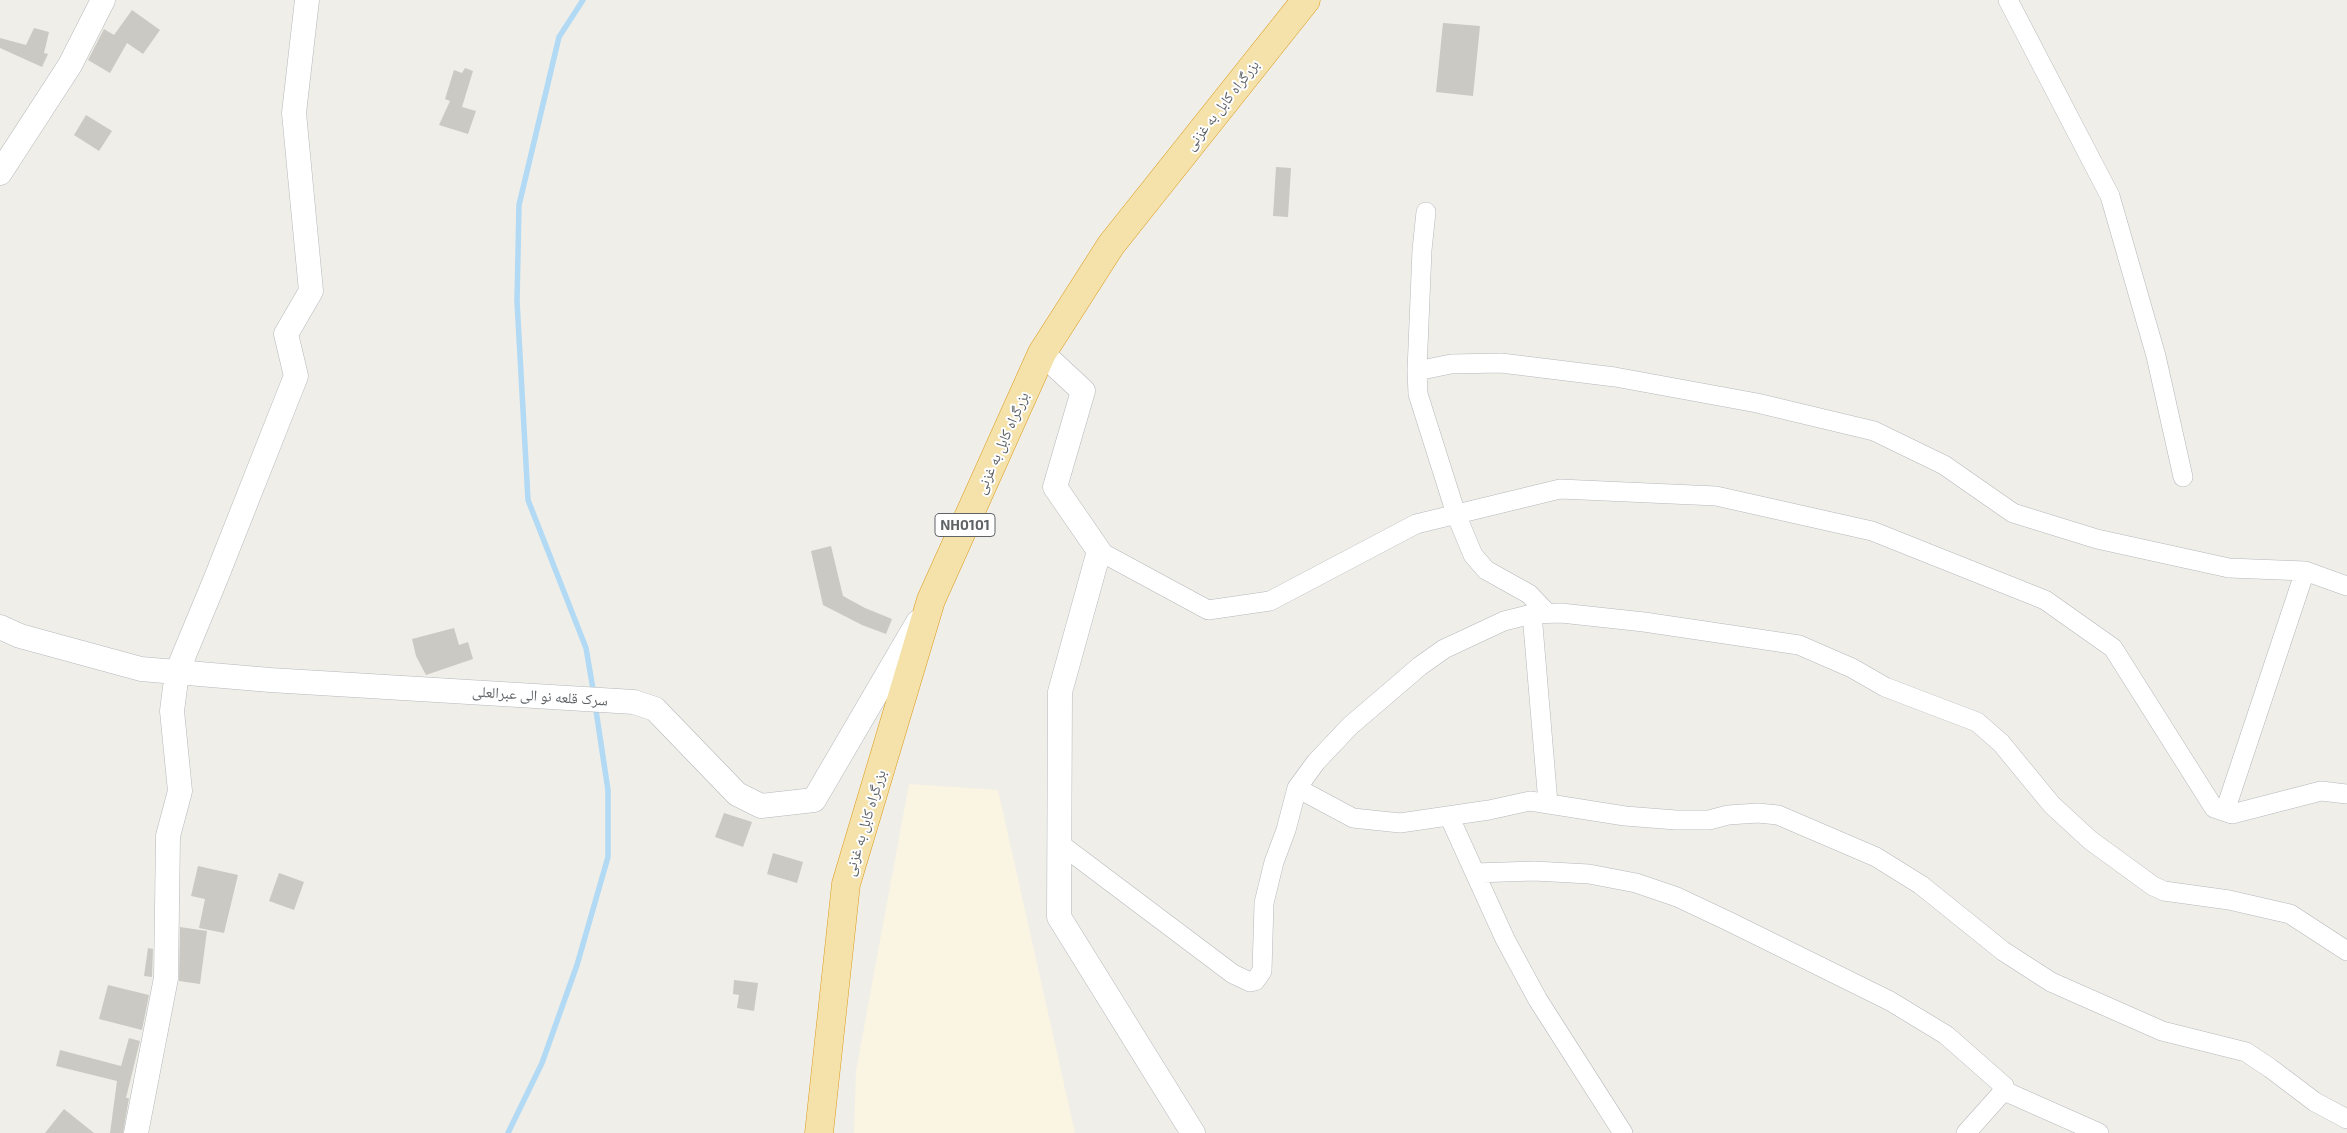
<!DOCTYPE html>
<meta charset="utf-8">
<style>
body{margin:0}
canvas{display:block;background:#efeee8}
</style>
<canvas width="2347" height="1133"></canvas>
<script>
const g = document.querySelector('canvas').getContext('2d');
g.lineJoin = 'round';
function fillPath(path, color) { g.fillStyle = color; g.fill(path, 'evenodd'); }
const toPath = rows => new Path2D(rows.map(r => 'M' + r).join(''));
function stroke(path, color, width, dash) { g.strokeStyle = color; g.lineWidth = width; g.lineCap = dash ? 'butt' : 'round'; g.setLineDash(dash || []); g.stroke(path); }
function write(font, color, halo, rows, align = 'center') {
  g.font = font + ' "Exo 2","Noto Naskh Arabic",sans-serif'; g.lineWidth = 4; g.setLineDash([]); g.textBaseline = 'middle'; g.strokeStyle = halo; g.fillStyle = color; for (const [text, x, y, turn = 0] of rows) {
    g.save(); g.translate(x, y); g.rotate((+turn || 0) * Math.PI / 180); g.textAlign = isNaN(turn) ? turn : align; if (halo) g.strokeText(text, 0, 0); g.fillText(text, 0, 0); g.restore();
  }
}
const commercial = toPath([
 [909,784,998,790,1075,1133,854,1133,856,1071]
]);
const stream = toPath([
 [583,0,559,37,519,205,517,301,528,500,586,648,594,695],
 [508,1133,542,1063,577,965,608,857,608,790,595,704]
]);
const building = toPath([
 [132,10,160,30,143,54,127,43,110,73,88,60,104,29,114,35],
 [1443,23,1480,26,1473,96,1436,92],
 [34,28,49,32,44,53,48,54,42,67,0,48,0,38,26,45],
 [465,68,473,71,462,107,476,111,468,134,439,125,450,101,445,99,454,70,462,73],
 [86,115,112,131,99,151,74,135],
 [1276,167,1291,168,1288,217,1273,216],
 [831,546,843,596,865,608,892,619,886,634,862,625,823,605,811,551],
 [454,628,459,645,468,642,473,659,426,675,416,656,412,639],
 [724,813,752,822,743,847,715,837],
 [773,853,803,862,797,883,767,874],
 [198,866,238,875,224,933,199,928,205,899,191,896],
 [279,873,304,882,294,910,269,901],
 [180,927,207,931,200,984,179,981],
 [148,948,153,949,152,977,144,976],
 [734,980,758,983,754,1011,737,1008,739,995,733,994],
 [108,985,149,995,142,1030,99,1019],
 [129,1038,140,1041,126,1098,129,1098,123,1133,110,1133,117,1081,56,1066,60,1050,121,1066],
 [64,1109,94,1133,45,1133]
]);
const minor = toPath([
 [2008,0,2110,196,2156,356,2183,477],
 [1426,212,1422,250,1417,371,1418,394,1456,514,1473,555,1486,570,1529,594,1547,613],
 [1417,371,1451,364,1501,363,1615,377,1757,403,1874,431,1944,465,2013,513,2097,539,2229,568,2305,571,2347,586],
 [1099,551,1208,610,1270,601,1416,524,1560,489,1716,496,1872,531,2045,600,2113,648,2214,808,2232,814,2321,791,2347,794],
 [1532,614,1548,803],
 [1297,788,1353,818,1400,823,1489,810,1530,801,1625,816,1676,820,1709,820,1728,815,1758,813,1778,815,1876,857,1921,885,2003,951,2051,982,2162,1031,2246,1052,2270,1068,2315,1102,2347,1119],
 [2225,811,2305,571],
 [1449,816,1505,939,1538,1000,1623,1133],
 [1059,843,1233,974,1250,982,1255,981,1262,971,1264,903,1274,862,1286,830,1297,788,1316,762,1350,726,1420,666,1444,649,1504,621,1532,614,1561,613,1644,622,1799,645,1852,668,1885,687,1977,722,2001,743,2052,805,2090,840,2153,886,2164,891,2229,900,2290,914,2347,951],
 [1475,873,1534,871,1589,874,1636,883,1677,897,1728,921,1890,1001,1946,1035,2004,1086,2000,1095,1966,1133],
 [2002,1090,2099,1133]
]);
const tertiary = toPath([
 [0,173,70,65,103,0],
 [1042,353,1083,391,1055,487,1099,551,1060,692,1059,917,1193,1133],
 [0,627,20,636,141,669,270,680,634,702,655,709,737,794,761,806,814,800,918,622],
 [136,1133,166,978,168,836,180,791,172,711,177,672,216,578,296,376,286,334,311,291,294,113,307,0]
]);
const trunk = toPath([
 [819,1133,846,884,931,600,1042,353,1111,245,1306,0]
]);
const shields = [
 [965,525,60]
];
const shieldNames = [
 ["NH0101",965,525]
];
const streetNames = [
 ["بزرگراه کابل به غزنی",1222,105,-52],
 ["بزرگراه کابل به غزنی",1002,443,-66],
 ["سرک قلعه نو الی عبرالعلی",540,696,4],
 ["بزرگراه کابل به غزنی",865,823,-73]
];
fillPath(commercial, '#faf4e2');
stroke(stream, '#b2daf5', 5.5);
fillPath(building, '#cbc9c4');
stroke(minor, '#b5b8bb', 20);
stroke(tertiary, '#b5b8bb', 25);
stroke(trunk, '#dc9b1b', 29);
stroke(minor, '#fff', 19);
stroke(tertiary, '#fff', 24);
stroke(trunk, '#f4e2aa', 28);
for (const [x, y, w] of shields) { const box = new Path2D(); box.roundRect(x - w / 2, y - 11.5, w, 23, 4); g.fillStyle = '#fff'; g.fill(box); stroke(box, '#5f6366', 1); }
write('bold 14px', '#5f6366', null, shieldNames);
write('15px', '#5f6366', '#fff', streetNames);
</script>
